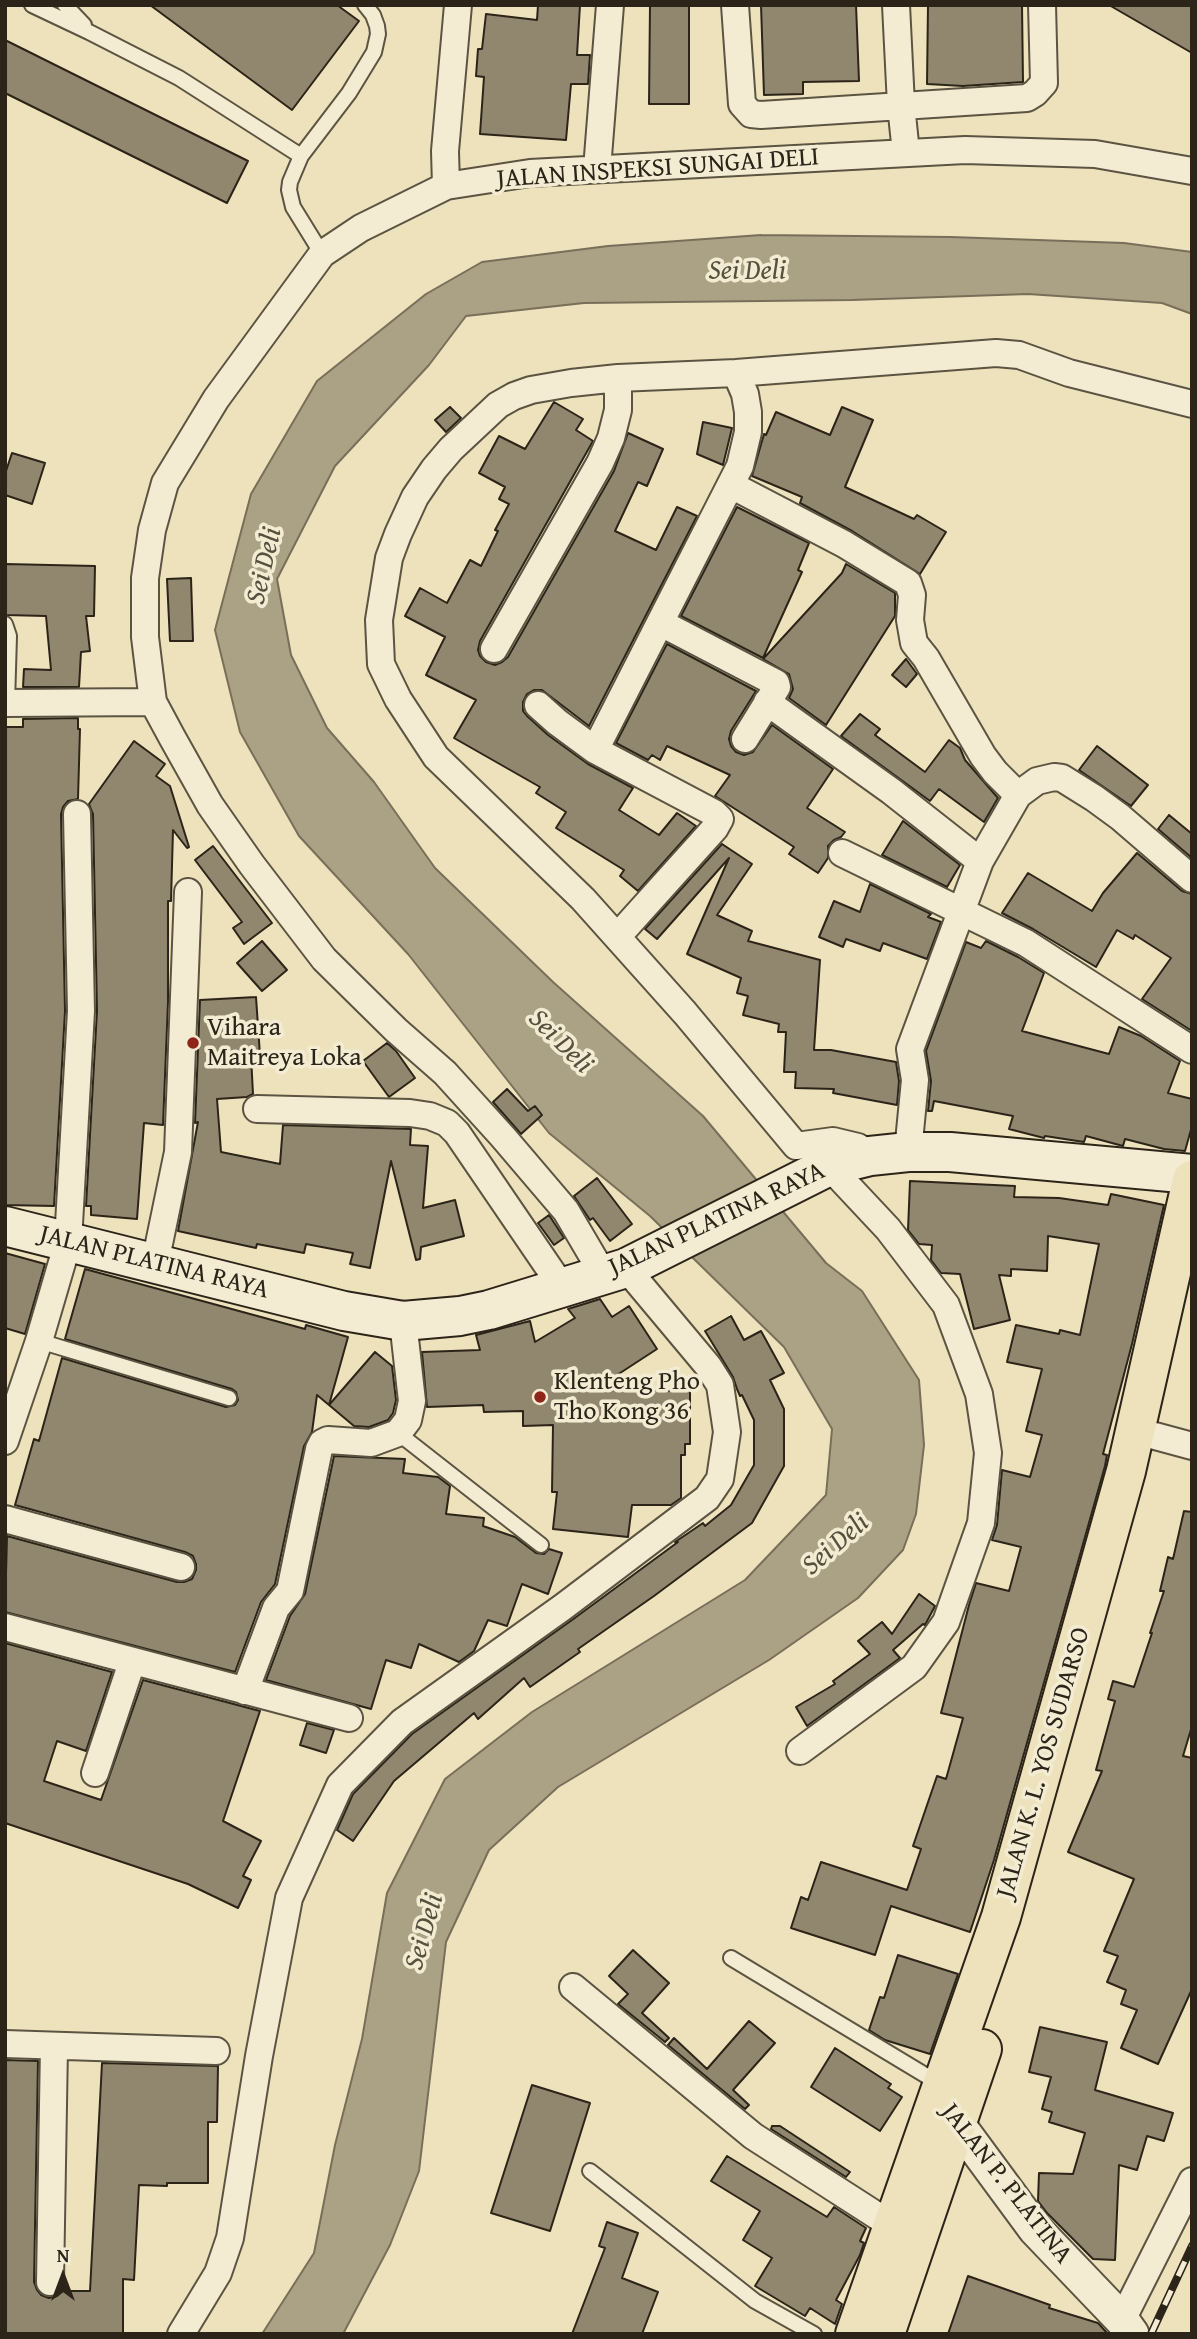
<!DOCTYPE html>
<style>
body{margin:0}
#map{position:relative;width:1197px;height:2339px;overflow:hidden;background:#ede2bc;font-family:"Gentium Book Plus",serif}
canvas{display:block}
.frame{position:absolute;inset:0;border:7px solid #2c2419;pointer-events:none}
.north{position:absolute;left:28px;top:2241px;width:70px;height:70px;-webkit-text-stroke:5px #f3ecd3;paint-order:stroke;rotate:0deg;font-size:19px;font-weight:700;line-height:28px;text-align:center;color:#2c2419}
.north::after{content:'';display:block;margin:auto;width:24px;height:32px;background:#2c2419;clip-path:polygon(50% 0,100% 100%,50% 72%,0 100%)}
</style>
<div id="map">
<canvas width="1197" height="2339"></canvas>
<div class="frame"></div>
<div class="north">N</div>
</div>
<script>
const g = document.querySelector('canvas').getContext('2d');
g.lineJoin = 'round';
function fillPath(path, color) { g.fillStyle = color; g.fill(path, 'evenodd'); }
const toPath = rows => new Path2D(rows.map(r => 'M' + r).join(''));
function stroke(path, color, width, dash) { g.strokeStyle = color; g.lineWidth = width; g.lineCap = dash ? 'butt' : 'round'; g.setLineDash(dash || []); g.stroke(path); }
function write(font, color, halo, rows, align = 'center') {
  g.font = font + ' "Gentium Book Plus",serif'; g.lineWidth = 7; g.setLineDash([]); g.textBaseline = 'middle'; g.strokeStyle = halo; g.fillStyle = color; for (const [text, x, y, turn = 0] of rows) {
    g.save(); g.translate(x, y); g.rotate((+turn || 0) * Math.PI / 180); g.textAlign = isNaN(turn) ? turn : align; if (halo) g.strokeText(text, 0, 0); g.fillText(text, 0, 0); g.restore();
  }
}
const water = toPath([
 [761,235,951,237,1124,243,1192,252,1192,314,1162,303,1028,294,852,300,584,303,466,316,429,365,335,466,277,579,291,655,327,728,374,782,435,868,553,982,703,1116,826,1263,862,1291,919,1380,924,1445,916,1514,903,1550,858,1598,769,1660,558,1787,489,1850,446,1942,419,2171,390,2245,343,2334,262,2334,314,2253,335,2145,362,2039,387,1893,445,1779,532,1712,745,1580,826,1495,832,1429,784,1347,650,1216,549,1133,408,954,299,836,240,732,215,630,251,494,317,381,426,294,482,262,608,246,761,235]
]);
const building = toPath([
 [150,5,337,5,359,21,292,110,150,5],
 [538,5,580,5,577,55,590,55,588,84,571,84,566,140,480,134,484,77,476,76,478,49,482,49,486,14,537,20,538,5],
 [650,5,689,5,689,104,649,104,650,5],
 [761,5,856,5,859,81,803,82,803,94,764,95,761,5],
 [928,5,1022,5,1023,82,963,86,927,84,928,5],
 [1109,5,1192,5,1192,53,1109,5],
 [5,40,248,161,227,203,5,93,5,40],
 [554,402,583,419,576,430,593,441,480,641,478,650,480,656,486,662,495,665,502,662,508,657,614,471,628,433,663,449,647,486,638,482,615,531,656,550,677,507,697,516,589,726,542,690,534,690,527,694,523,702,523,711,527,716,548,735,588,764,633,788,619,810,659,835,677,813,696,826,638,891,620,876,624,870,556,828,566,812,536,793,540,787,454,738,476,700,426,675,445,637,405,616,420,588,447,603,470,560,481,566,498,531,495,530,509,504,499,499,505,487,479,473,499,436,525,449,554,402],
 [450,407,461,418,446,432,435,420,450,407],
 [842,407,873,420,845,487,914,519,917,515,946,532,920,574,852,531,800,503,802,497,752,476,764,434,766,435,776,412,830,435,842,407],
 [703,422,732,428,723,465,697,454,703,422],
 [12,453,45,463,32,504,5,495,5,474,12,453],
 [737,507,809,543,798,570,802,572,763,658,681,616,737,507],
 [5,564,95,566,94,616,86,616,90,651,81,652,79,687,23,687,24,669,51,670,46,616,5,615,5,564],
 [846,564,895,593,895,616,826,725,789,698,793,689,789,674,763,659,842,573,846,564],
 [191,578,193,641,170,641,167,579,191,578],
 [667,644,756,691,731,731,729,739,731,746,736,752,744,755,753,752,772,725,833,769,807,808,845,832,841,837,834,840,828,846,828,858,818,873,789,854,794,847,715,796,730,775,667,746,660,760,652,755,648,760,616,743,667,644],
 [906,659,917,674,906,687,892,675,906,659],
 [860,714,880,729,875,735,925,772,949,740,960,748,965,760,998,798,984,822,939,789,930,801,841,736,860,714],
 [78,718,78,729,80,729,78,799,68,801,63,807,61,814,65,1011,54,1206,5,1205,5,727,23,727,23,719,78,718],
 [134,741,165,764,156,776,170,786,189,847,187,848,173,830,171,901,168,901,168,1002,163,1125,144,1123,137,1219,91,1215,91,1206,86,1206,97,1011,93,814,89,804,134,741],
 [1097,746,1148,785,1131,806,1079,770,1097,746],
 [1169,815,1192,834,1192,858,1158,829,1169,815],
 [903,821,960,865,947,887,882,855,903,821],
 [722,844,752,864,717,915,752,931,748,941,820,960,814,1050,831,1050,896,1062,899,1081,897,1105,833,1093,834,1089,795,1088,796,1072,784,1072,786,1032,778,1032,779,1024,743,1015,748,996,737,993,741,978,687,954,729,858,657,939,645,929,722,844],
 [213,846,272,923,244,944,233,928,242,922,195,860,213,846],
 [1137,853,1182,891,1192,894,1192,1031,1142,999,1171,958,1135,935,1133,939,1117,930,1096,967,1033,929,1002,913,1028,873,1092,911,1103,893,1137,853],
 [870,884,931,914,928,917,941,922,927,959,883,943,880,951,846,939,843,947,819,937,834,901,860,912,870,884],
 [262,941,287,970,262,991,237,963,262,941],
 [986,941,1018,957,1044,973,1022,1031,1109,1054,1119,1027,1141,1036,1180,1061,1168,1093,1192,1099,1192,1126,1185,1151,1164,1149,1125,1139,1123,1146,1086,1136,1084,1142,1045,1136,1044,1138,1009,1129,1013,1116,934,1101,932,1111,928,1111,931,1081,926,1051,966,942,981,948,986,941],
 [256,997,260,1055,251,1056,253,1094,247,1097,217,1099,221,1152,280,1164,283,1125,411,1129,410,1145,428,1146,423,1208,455,1200,464,1236,421,1247,420,1259,416,1260,391,1161,370,1268,350,1264,353,1253,306,1244,304,1253,257,1244,256,1248,178,1231,198,1122,195,1123,200,1000,256,997],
 [387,1043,396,1051,415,1078,389,1097,363,1061,387,1043],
 [507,1089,528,1111,535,1106,542,1115,521,1134,493,1102,507,1089],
 [597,1178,632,1224,610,1241,593,1218,590,1220,574,1196,597,1178],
 [910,1181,1015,1186,1014,1197,1059,1198,1108,1205,1111,1194,1164,1205,1132,1344,1103,1454,1107,1455,1105,1466,994,1860,970,1932,891,1906,875,1955,791,1928,801,1897,808,1900,821,1862,907,1890,921,1849,913,1846,937,1776,946,1779,963,1718,941,1713,969,1605,976,1583,1009,1591,1021,1547,992,1540,997,1525,1002,1470,1030,1477,1042,1435,1026,1431,1042,1369,1007,1362,1016,1325,1059,1334,1060,1330,1080,1335,1099,1244,1048,1236,1047,1271,1011,1269,1011,1276,999,1275,1010,1320,974,1329,960,1274,941,1273,931,1260,932,1245,919,1244,908,1230,910,1181],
 [549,1215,564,1238,554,1245,538,1223,549,1215],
 [5,1253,45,1264,25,1334,5,1328,5,1253],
 [85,1269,305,1329,306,1325,348,1337,329,1405,317,1395,312,1432,304,1446,275,1584,261,1602,235,1672,5,1612,7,1536,177,1582,184,1582,192,1579,196,1570,196,1564,193,1556,185,1552,15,1505,34,1439,39,1441,62,1358,226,1407,235,1405,238,1400,236,1392,232,1389,65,1339,85,1269],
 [600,1299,612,1317,629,1306,657,1349,594,1390,690,1391,690,1444,685,1444,685,1455,681,1455,681,1498,671,1505,632,1505,628,1537,553,1529,557,1492,552,1492,553,1425,523,1426,523,1411,484,1412,483,1405,427,1407,422,1352,480,1350,476,1335,530,1321,535,1342,575,1318,568,1309,600,1299],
 [731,1316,744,1340,761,1331,784,1373,770,1380,784,1409,784,1466,752,1523,654,1596,578,1649,580,1652,530,1687,524,1678,478,1719,474,1713,394,1781,353,1841,337,1830,353,1794,412,1734,572,1620,678,1542,675,1542,681,1538,703,1523,705,1526,731,1505,754,1465,754,1420,742,1395,740,1396,737,1389,733,1377,705,1331,731,1316],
 [375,1352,392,1366,396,1400,393,1413,388,1420,369,1427,354,1426,329,1405,375,1352],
 [334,1456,405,1459,403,1473,438,1477,450,1486,446,1514,484,1518,483,1526,515,1537,536,1553,544,1554,549,1549,562,1553,548,1594,522,1584,507,1626,488,1620,474,1651,459,1662,419,1644,411,1668,386,1660,371,1709,266,1680,290,1616,305,1594,334,1456],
 [1184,1511,1192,1512,1192,1726,1183,1756,1192,1758,1192,1989,1158,2064,1121,2048,1137,2010,1121,2004,1126,1990,1107,1982,1118,1956,1104,1951,1134,1879,1068,1852,1102,1771,1096,1770,1115,1701,1108,1699,1113,1681,1134,1687,1152,1633,1150,1633,1164,1591,1160,1591,1168,1557,1173,1559,1184,1511],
 [919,1594,935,1606,925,1625,923,1624,893,1650,900,1658,807,1726,796,1707,835,1684,833,1681,870,1654,858,1641,882,1622,892,1634,919,1594],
 [5,1643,112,1672,86,1751,57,1741,44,1781,101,1800,143,1680,260,1711,223,1821,261,1841,243,1876,251,1880,238,1908,188,1884,5,1823,5,1643],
 [307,1723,334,1730,326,1753,300,1745,307,1723],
 [633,1950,669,1983,642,2013,669,2038,665,2042,618,2004,628,1994,609,1976,633,1950],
 [898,1955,958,1974,930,2054,885,2040,869,2030,880,1997,884,1998,898,1955],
 [749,2021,775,2043,733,2090,749,2105,745,2109,668,2045,674,2038,707,2069,749,2021],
 [1040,2027,1107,2042,1095,2090,1173,2113,1164,2141,1147,2136,1137,2170,1119,2165,1115,2260,1093,2259,1047,2213,1038,2201,1039,2173,1073,2174,1085,2133,1049,2122,1052,2112,1042,2109,1051,2077,1029,2072,1040,2027],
 [835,2048,891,2084,888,2088,902,2097,880,2131,811,2087,835,2048],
 [5,2060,38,2061,34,2282,37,2290,41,2295,49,2298,57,2296,63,2291,90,2291,102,2063,218,2066,217,2122,208,2122,208,2183,167,2183,167,2186,139,2185,134,2280,123,2279,123,2334,5,2334,5,2060],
 [532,2085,590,2103,550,2231,491,2213,532,2085],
 [772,2126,780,2126,850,2172,846,2177,771,2129,772,2126],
 [727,2156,827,2217,834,2207,866,2228,860,2241,864,2243,860,2255,836,2300,842,2304,835,2324,810,2308,805,2316,755,2286,772,2258,743,2240,760,2211,711,2181,727,2156],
 [607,2222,638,2233,622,2278,658,2292,642,2334,572,2334,605,2248,599,2246,607,2222],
 [968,2276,1050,2305,1049,2308,1098,2323,1108,2334,948,2334,968,2276]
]);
const service = toPath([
 [32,5,89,32,179,78,301,156],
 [65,5,84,25],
 [322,254,293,207,289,190,290,182,301,156,349,93,374,52,378,34,377,26,373,15,365,5],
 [5,624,9,636,7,703],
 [39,1341,229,1398],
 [398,1433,541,1545],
 [731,1958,940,2084],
 [590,2171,755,2301,814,2334]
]);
const minor = toPath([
 [735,5,742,104,751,114,761,115,1027,98,1035,93,1044,83,1042,5],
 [896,5,901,105,906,153],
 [597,169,610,5],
 [446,186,445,151,458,5],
 [731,485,844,544,908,583,912,595,910,620,914,643,926,658,983,756,995,772,1018,795],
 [661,623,776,683,777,687,745,739],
 [494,649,600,463,611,438,618,410,618,378],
 [767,702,891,791,980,861],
 [5,703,153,702],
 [538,705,557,722,595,750,740,466,748,432,748,412,745,394,736,373],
 [595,750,714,813,720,819,715,828,617,937],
 [842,853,1026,943,1192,1050],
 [257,1109,410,1113,430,1116,447,1123,457,1133,562,1287],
 [908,1152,915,1080,910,1049,980,861,1018,795,1037,781,1054,777,1062,778,1094,798,1120,817,1192,879],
 [870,1156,858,1147,833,1141,796,1146,685,1013,583,899,436,757,398,699,381,664,379,620,389,558,398,534,415,497,434,469,451,449,498,405,514,396,531,390,571,383,618,378,736,373,996,353,1019,355,1069,373,1192,404],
 [155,1263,178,1152,188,892],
 [603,1274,566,1211,503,1137,445,1073,396,1030,324,959,252,865,210,805,173,739,153,702,145,637,145,578,152,530,165,483,216,399,322,254,361,228,446,186,530,173,965,150,1095,154,1192,171],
 [1155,1436,1192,1446],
 [5,1441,39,1341,68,1242,81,1011,77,814],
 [5,1519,181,1567],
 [5,1627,349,1718],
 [245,1691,276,1608,290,1591,319,1449,322,1443,328,1440,371,1443,398,1433,408,1420,412,1401,403,1321],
 [800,1751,914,1667,946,1622,981,1523,988,1453,979,1394,946,1305,888,1229,829,1166],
 [95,1773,132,1662],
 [573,1987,753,2136,893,2226],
 [5,2044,216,2051],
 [50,2282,54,2046],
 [1122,2320,1192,2181],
 [181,2334,218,2273,230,2238,259,2056,289,1898,340,1785,402,1722,563,1607,707,1498,720,1479,727,1432,720,1385,708,1366,626,1268]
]);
const tertiary = toPath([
 [943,2104,1035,2229,1122,2320,1132,2334]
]);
const secondary = toPath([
 [5,1226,344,1311,403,1321,460,1316,489,1310,626,1268,829,1166,870,1156,908,1152,950,1152,1192,1174]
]);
const trunk = toPath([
 [855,2334,1001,1917,1126,1471,1192,1180],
 [885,2334,982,2049]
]);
const rail = toPath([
 [1151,2334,1192,2246]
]);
const markers = [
 [193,1043,7,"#8f2418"],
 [540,1397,7,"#8f2418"]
];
const streetNames = [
 ["JALAN INSPEKSI SUNGAI DELI",658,169,-4],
 ["JALAN PLATINA RAYA",717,1220,-25],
 ["JALAN PLATINA RAYA",154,1263,14],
 ["JALAN K. L. YOS SUDARSO",1044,1763,-74],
 ["JALAN P. PLATINA",1006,2184,52]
];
const poiNames = [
 ["Vihara",207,1028],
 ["Maitreya Loka",207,1058],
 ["Klenteng Pho",554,1382],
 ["Tho Kong 36",554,1412]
];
const waterNames = [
 ["Sei Deli",747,272],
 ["Sei Deli",265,566,-77],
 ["Sei Deli",560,1042,45],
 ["Sei Deli",836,1545,-41],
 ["Sei Deli",425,1932,-74]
];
fillPath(water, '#aba185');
stroke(water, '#786f5a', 2);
fillPath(building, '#90876e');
stroke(building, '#2c2419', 2);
stroke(service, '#5c5442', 18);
stroke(minor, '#5c5442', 30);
stroke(tertiary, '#5c5442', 37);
stroke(secondary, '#2c2419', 42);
stroke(trunk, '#2c2419', 42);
stroke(service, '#f3ecd3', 14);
stroke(minor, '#f3ecd3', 26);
stroke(tertiary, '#f3ecd3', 33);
stroke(secondary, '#f3ecd3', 38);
stroke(trunk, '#ede2bc', 38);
stroke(rail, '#2c2419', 8);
stroke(rail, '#f3ecd3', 5, [16]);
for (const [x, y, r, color] of markers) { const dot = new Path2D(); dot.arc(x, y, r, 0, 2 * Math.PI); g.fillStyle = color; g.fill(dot); stroke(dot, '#f3ecd3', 2.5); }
write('26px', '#2c2419', '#f3ecd3', streetNames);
write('26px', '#2c2419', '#f3ecd3', poiNames, 'left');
write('italic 28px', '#58503f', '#f3ecd3', waterNames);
</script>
